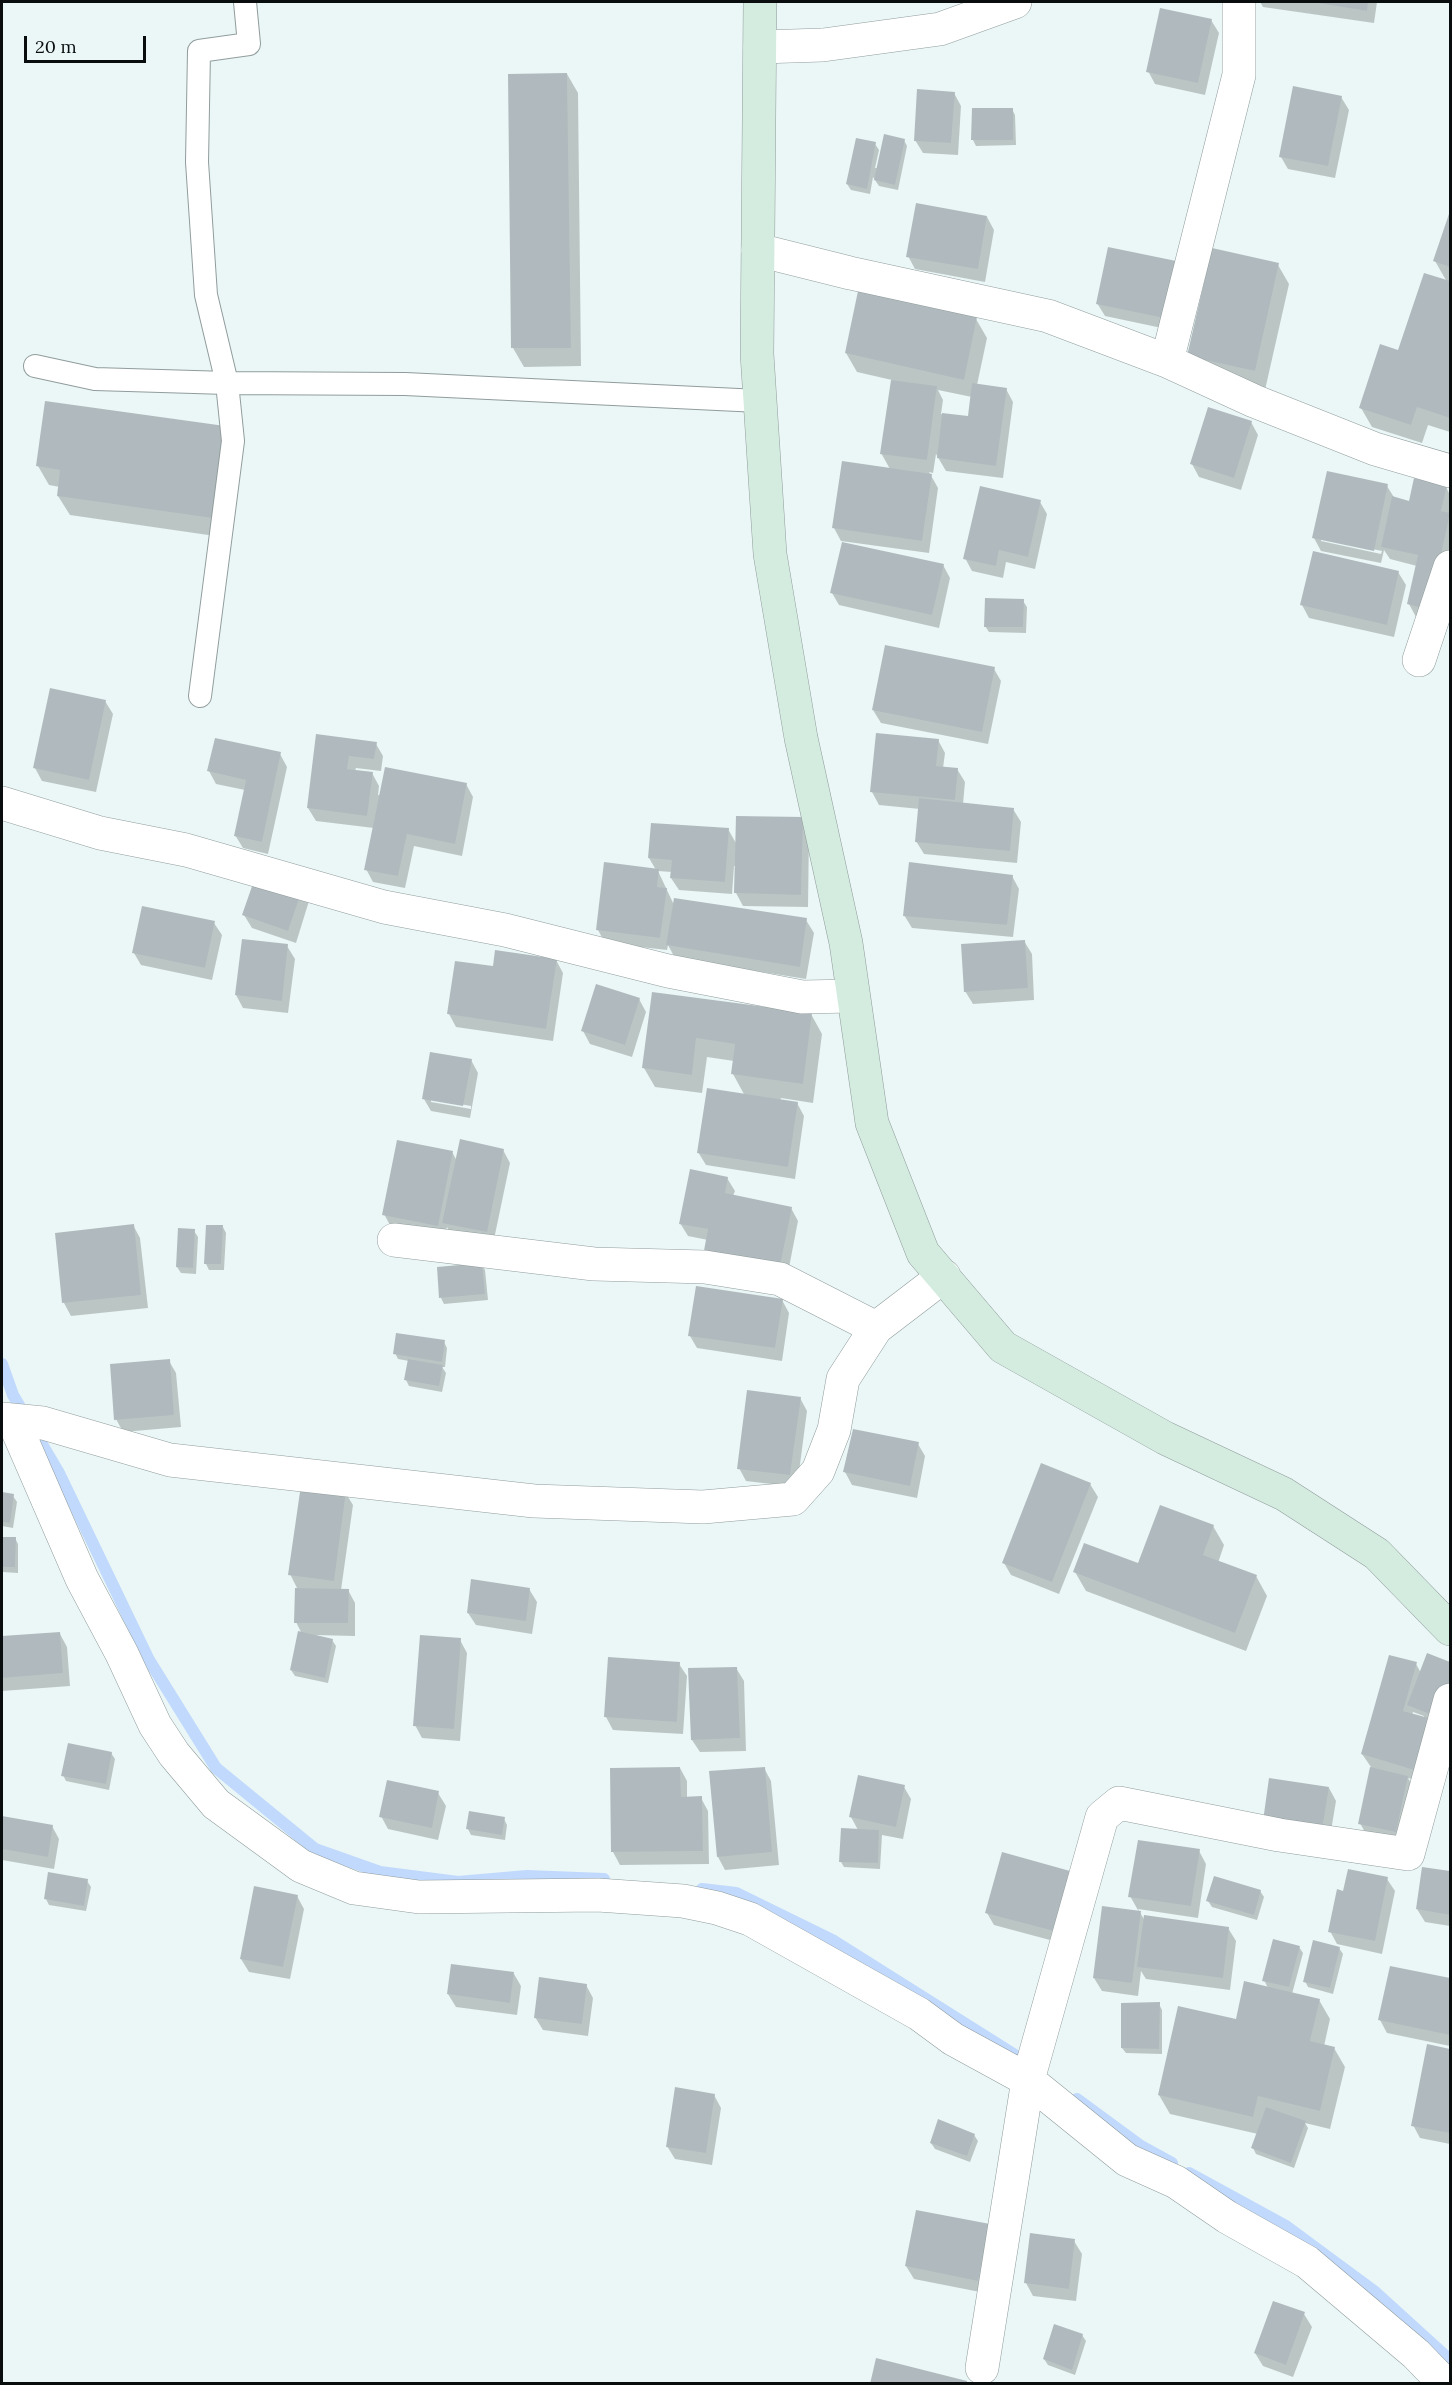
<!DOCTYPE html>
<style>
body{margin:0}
#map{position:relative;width:1452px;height:2385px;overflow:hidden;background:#eaf7f6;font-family:Lora,serif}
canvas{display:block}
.frame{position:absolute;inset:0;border:3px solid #090d0d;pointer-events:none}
.scale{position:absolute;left:24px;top:36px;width:122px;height:27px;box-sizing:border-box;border:3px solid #090d0d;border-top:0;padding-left:8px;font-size:18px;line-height:21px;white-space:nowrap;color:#090d0d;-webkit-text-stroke:4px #eaf7f6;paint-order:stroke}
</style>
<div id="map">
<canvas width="1452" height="2385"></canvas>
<div class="frame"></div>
<div class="scale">20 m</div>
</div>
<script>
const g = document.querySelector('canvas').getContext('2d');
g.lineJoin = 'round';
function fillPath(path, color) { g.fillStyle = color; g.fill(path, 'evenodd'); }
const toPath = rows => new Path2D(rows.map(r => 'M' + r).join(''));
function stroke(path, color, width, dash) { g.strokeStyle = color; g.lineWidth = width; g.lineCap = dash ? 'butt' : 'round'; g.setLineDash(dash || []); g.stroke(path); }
const shadow = toPath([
 [1260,2,1377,2,1374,23,1263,7],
 [1211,20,1219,33,1205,95,1155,84,1148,71],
 [567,74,578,93,581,366,524,367,513,348],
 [954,93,961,106,958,155,923,153,915,140],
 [1341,97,1349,110,1335,178,1288,169,1281,157],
 [1012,109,1015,115,1016,145,976,146,973,140],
 [904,140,907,146,898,190,879,186,873,177,870,194,851,190,847,184,875,144,879,150,875,168,878,168],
 [1450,214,1450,432,1428,425,1422,443,1372,427,1361,408,1447,282,1435,261],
 [987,217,994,230,985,282,915,269,908,256],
 [1180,264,1176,331,1105,316,1097,303],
 [1278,265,1289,284,1265,390,1188,355],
 [976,319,987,338,977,385,1006,389,1013,402,1003,478,946,471,936,454,933,473,929,472,938,488,929,553,841,541,834,528,890,469,881,453,892,380,857,372,846,353],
 [938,390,972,397,969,418,941,414,943,400],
 [1251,422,1258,435,1241,490,1199,477,1192,464],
 [224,428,222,537,70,515,58,496,60,487,49,485,38,466],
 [1387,486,1395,499,1410,503,1446,487,1450,495,1450,561,1436,622,1416,617,1409,604,1417,566,1390,559,1384,550,1381,563,1321,551,1314,538],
 [1321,538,1382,551,1381,554,1321,541],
 [1040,502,1047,514,1035,569,1006,562,1003,578,972,571,965,558],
 [943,565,950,578,939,628,839,605,832,593],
 [1398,572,1406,585,1394,637,1309,618,1302,605],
 [1023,601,1027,607,1026,633,989,632,985,626],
 [994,669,1001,681,988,744,881,723,873,710],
 [105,701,113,714,96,792,42,781,35,768],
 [877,735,938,740,945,753,943,768,957,769,965,782,963,804,1013,809,1021,822,1017,863,924,854,916,841,920,809,879,805,872,792],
 [318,736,376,744,383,756,381,771,356,768,355,771,372,773,379,786,378,795,466,784,473,797,462,856,414,846,405,888,373,882,366,869,374,828,316,821,308,808],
 [280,754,287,767,268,854,243,848,235,835,245,790,216,784,209,771],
 [802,819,809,832,808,907,743,906,736,893,736,866,734,866,732,894,679,890,671,878,672,872,658,871,674,905,806,920,814,933,806,979,675,958,668,945,667,950,605,943,598,930,656,870,649,858,652,825,728,829,737,845],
 [258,874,309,901,296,943,252,928,244,915],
 [1012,876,1019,889,1013,937,912,928,904,915],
 [214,923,222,935,212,980,141,965,134,953],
 [1024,941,1032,954,1034,1000,973,1004,965,991],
 [287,946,295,959,288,1013,243,1008,236,995],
 [556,960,563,973,553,1041,456,1027,449,1014,494,968],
 [654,993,811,1014,822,1034,813,1103,781,1098,780,1101,797,1103,804,1116,795,1179,706,1165,698,1152,745,1096,733,1074,734,1061,707,1057,702,1093,655,1087,644,1068],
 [639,999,646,1012,632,1057,590,1044,583,1031],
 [471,1060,478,1073,470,1118,431,1111,424,1099],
 [431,1099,471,1106,471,1109,431,1102],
 [503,1150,510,1163,493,1244,451,1235,447,1227,444,1238,391,1227,384,1214,452,1152,457,1161],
 [727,1178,735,1191,733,1196,791,1208,798,1221,786,1283,708,1240,688,1236,680,1223],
 [133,1225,140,1238,148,1308,71,1316,64,1303,56,1234],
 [223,1227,226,1233,224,1270,209,1270,206,1264],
 [194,1231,198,1237,196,1274,181,1273,177,1267],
 [482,1264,485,1270,488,1300,444,1304,441,1298],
 [782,1300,789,1313,782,1361,697,1348,690,1336],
 [444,1342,447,1348,445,1367,442,1367,446,1373,442,1392,409,1386,406,1380,409,1361,398,1359,395,1353],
 [169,1361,176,1373,181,1427,123,1432,116,1419],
 [800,1398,807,1411,797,1487,746,1481,739,1468],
 [918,1444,925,1456,917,1498,852,1485,845,1472],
 [1090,1484,1098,1497,1059,1594,1011,1575,1004,1563],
 [345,1492,353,1505,341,1590,348,1590,355,1603,355,1636,315,1635,332,1640,336,1646,328,1683,295,1676,291,1670,302,1634,296,1622,298,1590,290,1574],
 [2,1494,13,1496,17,1502,13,1528,2,1526],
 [1213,1526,1224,1545,1218,1563,1256,1576,1267,1596,1246,1651,1086,1591,1075,1572,1139,1565],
 [2,1538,15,1538,18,1544,18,1573,2,1572],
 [529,1589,537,1602,532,1634,476,1625,468,1613],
 [60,1634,67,1647,70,1686,2,1691,2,1638],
 [460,1640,467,1653,460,1741,422,1738,415,1725],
 [1428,1655,1450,1664,1450,1693,1428,1784,1408,1778,1415,1790,1403,1844,1367,1836,1360,1823,1371,1767,1362,1754,1416,1664,1421,1673],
 [1413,1712,1424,1716,1424,1718,1412,1715],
 [679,1664,687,1676,683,1734,613,1730,606,1717],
 [736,1668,744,1681,746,1751,700,1752,692,1740],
 [111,1753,115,1759,109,1790,66,1781,63,1775],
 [680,1768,687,1781,687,1798,701,1798,708,1811,709,1864,620,1865,613,1852],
 [764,1768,771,1781,779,1865,725,1870,718,1857],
 [904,1787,911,1799,903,1839,882,1835,880,1869,844,1867,841,1862,858,1830,851,1817],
 [1329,1788,1336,1801,1329,1843,1272,1834],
 [438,1793,446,1806,438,1840,388,1829,381,1816],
 [2,1818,52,1826,59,1839,54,1869,2,1860],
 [504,1819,507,1825,505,1840,471,1835,468,1829],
 [1199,1851,1206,1864,1198,1918,1138,1909,1145,1921,1228,1928,1236,1941,1230,1990,1146,1979,1141,1971,1138,1996,1102,1991,1094,1978,1139,1912,1130,1896],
 [1423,1869,1450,1873,1450,1926,1425,1922,1417,1909],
 [1069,1872,1061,1943,994,1925,987,1913],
 [1387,1879,1395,1891,1382,1954,1337,1944,1330,1931,1344,1893],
 [87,1881,91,1887,86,1911,49,1905,46,1899],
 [1260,1891,1264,1897,1257,1920,1212,1907,1208,1901],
 [297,1896,304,1909,290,1979,249,1972,241,1959],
 [1299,1947,1303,1953,1292,1994,1319,2000,1330,2019,1324,2046,1334,2048,1345,2067,1330,2129,1305,2123,1308,2128,1294,2168,1256,2154,1253,2148,1258,2134,1170,2114,1159,2095,1268,1988,1264,1980],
 [1339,1948,1343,1954,1333,1994,1308,1987,1305,1981],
 [1391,1967,1450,1980,1450,2046,1387,2033,1380,2020],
 [514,1974,521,1986,517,2015,456,2007,448,1994],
 [586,1985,593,1998,588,2036,543,2030,535,2017],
 [1159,2004,1162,2010,1162,2054,1126,2053,1122,2048],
 [1428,2046,1450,2050,1450,2144,1420,2138,1413,2125],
 [714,2095,721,2108,712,2165,675,2159,667,2146],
 [974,2135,978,2141,970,2162,935,2149,931,2143],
 [989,2226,985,2293,914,2279,906,2266],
 [1074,2241,1082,2254,1076,2301,1033,2296,1026,2283],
 [1304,2314,1312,2327,1293,2377,1263,2366,1255,2353],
 [1082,2335,1086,2341,1075,2375,1048,2365,1044,2359]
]);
const stream = toPath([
 [2,1364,13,1395,59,1473,149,1660,216,1768,315,1849,380,1872,458,1882,527,1876,604,1879],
 [702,1889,736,1893,834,1941,1015,2055],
 [1077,2099,1141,2146,1172,2163],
 [1189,2173,1286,2226,1374,2291,1450,2360]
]);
const building = toPath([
 [1312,2,1368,2,1367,11],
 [1160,8,1212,19,1198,83,1146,72],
 [567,73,571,348,511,348,508,74],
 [1293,86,1342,96,1328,166,1279,157],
 [917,89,955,92,951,143,914,141],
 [972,108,1013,108,1013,140,971,140],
 [884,134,905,139,895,185,874,180],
 [856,138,876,142,867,189,846,184],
 [916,203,987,216,978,269,906,257],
 [1450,211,1450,267,1433,261],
 [1108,247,1181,262,1169,319,1096,304],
 [1212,248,1279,263,1255,371,1187,356],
 [1424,273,1450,281,1450,418,1417,407,1411,425,1359,408,1380,344,1398,350],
 [858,291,977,317,964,380,845,353],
 [891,380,937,386,927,460,880,454],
 [972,383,1007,388,996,466,937,458,942,413,968,416],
 [45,401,225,426,212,518,57,496,60,470,36,466],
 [1208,407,1252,421,1234,478,1190,464],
 [842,461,932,474,922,541,832,528],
 [1327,471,1388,484,1374,551,1312,538],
 [1414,478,1447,486,1441,511,1450,513,1429,610,1407,604,1418,555,1381,547,1392,496,1409,501],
 [980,486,1041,500,1028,557,999,550,996,566,963,559],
 [842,542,944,564,932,615,830,593],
 [1313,551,1399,571,1387,625,1300,605],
 [985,598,1024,599,1023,627,984,627],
 [885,645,995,667,982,732,872,710],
 [50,688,106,700,89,780,33,768],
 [876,733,939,739,936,766,958,768,955,800,870,792],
 [316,734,377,742,374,759,349,756,347,769,373,772,367,816,307,808],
 [215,738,281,752,262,842,234,836,246,780,207,771],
 [385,767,467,783,455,844,407,834,398,876,364,870],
 [919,798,1014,808,1010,851,915,842],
 [736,816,803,817,801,895,734,893],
 [651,823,729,828,725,882,670,878,672,860,648,858],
 [604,862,659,869,657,887,667,888,660,938,596,930],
 [909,862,1013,875,1007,925,903,916],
 [257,872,303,887,288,931,242,915],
 [674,898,807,918,800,967,666,945],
 [142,906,215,921,205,968,132,953],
 [242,939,288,944,282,1001,235,995],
 [1025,940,1028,988,964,992,961,944],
 [495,950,557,959,546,1029,447,1014,455,961,493,966],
 [596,984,640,998,625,1045,581,1031],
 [652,992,812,1013,803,1084,731,1074,735,1044,696,1038,692,1075,642,1068],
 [430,1052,472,1059,463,1106,422,1099],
 [707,1088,798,1102,788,1167,697,1153],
 [460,1139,504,1149,487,1232,442,1223],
 [397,1140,453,1151,438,1226,382,1215],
 [690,1169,728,1177,725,1193,792,1207,779,1271,703,1256,708,1229,679,1224],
 [134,1224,141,1295,62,1303,55,1233],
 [206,1225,223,1225,221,1264,204,1264],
 [178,1228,195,1229,193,1268,176,1267],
 [482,1263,485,1294,439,1298,437,1267],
 [696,1286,783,1299,775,1348,688,1336],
 [396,1333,445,1340,442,1362,393,1354],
 [170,1359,174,1415,114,1420,110,1364],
 [408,1359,443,1365,439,1386,404,1380],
 [747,1390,801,1397,790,1475,737,1469],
 [853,1429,919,1442,910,1486,843,1472],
 [1041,1463,1091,1483,1052,1582,1002,1563],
 [301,1485,346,1491,334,1581,288,1575],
 [2,1492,14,1494,10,1523,2,1522],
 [1160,1505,1214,1525,1203,1555,1257,1575,1235,1633,1073,1572,1084,1543,1138,1563],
 [2,1537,16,1537,15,1567,2,1567],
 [471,1579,530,1588,526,1621,467,1613],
 [295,1588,349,1589,348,1623,294,1623],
 [298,1631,333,1639,325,1678,290,1670],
 [60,1632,63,1673,2,1678,2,1636],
 [420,1635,461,1638,454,1729,413,1726],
 [1427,1653,1450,1662,1450,1679,1437,1717,1407,1705],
 [1389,1655,1417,1662,1403,1711,1436,1720,1421,1772,1361,1754],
 [608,1657,680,1662,677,1722,604,1717],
 [737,1667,740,1738,691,1740,688,1668],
 [68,1743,112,1752,106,1784,61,1776],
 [680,1767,681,1797,702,1796,703,1851,611,1852,610,1768],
 [765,1767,772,1852,717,1857,709,1771],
 [1370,1767,1408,1776,1396,1832,1358,1824],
 [858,1775,905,1785,896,1827,849,1817],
 [1269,1778,1329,1787,1322,1830,1263,1821],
 [387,1780,439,1791,432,1828,379,1817],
 [469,1811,505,1817,502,1835,466,1829],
 [2,1816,53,1825,48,1857,2,1849],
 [841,1828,879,1830,878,1863,839,1862],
 [1138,1840,1200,1849,1191,1906,1128,1897],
 [1002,1852,1070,1871,1054,1931,985,1913],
 [1422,1867,1450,1871,1450,1915,1416,1909],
 [1348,1869,1388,1877,1375,1941,1328,1932,1337,1889,1343,1891],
 [48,1872,88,1879,84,1906,44,1899],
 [1214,1876,1261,1890,1254,1915,1206,1901],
 [254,1886,298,1895,283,1967,240,1959],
 [1102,1906,1141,1911,1132,1983,1093,1978],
 [1144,1915,1229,1927,1223,1978,1137,1967],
 [1273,1939,1300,1946,1289,1987,1262,1981],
 [1313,1940,1340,1947,1330,1988,1303,1982],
 [451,1964,514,1972,510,2003,447,1994],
 [1390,1966,1450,1978,1450,2035,1378,2020],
 [539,1977,587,1984,582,2024,534,2018],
 [1244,1981,1320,1999,1310,2041,1335,2047,1320,2111,1258,2096,1253,2117,1158,2095,1178,2006,1236,2019],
 [1160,2002,1159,2049,1121,2048,1121,2003],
 [1427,2044,1450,2049,1450,2133,1411,2126],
 [675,2087,715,2094,706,2153,666,2147],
 [1266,2107,1306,2121,1291,2163,1251,2148],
 [938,2119,975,2134,967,2156,930,2143],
 [916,2210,990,2224,978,2281,905,2266],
 [1030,2233,1075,2239,1069,2289,1024,2283],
 [1273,2301,1305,2312,1286,2365,1254,2353],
 [1054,2324,1083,2334,1072,2370,1043,2359],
 [876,2358,967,2381,967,2384,870,2384]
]);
const lane = toPath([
 [35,366,95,379,227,383,206,295,197,162,199,51,249,44,245,2],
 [200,696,233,441,227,383,405,384,759,401]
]);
const street = toPath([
 [760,47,823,45,940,29,1015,2],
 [758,250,850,273,1048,316,1167,361,1254,401,1375,449,1450,471],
 [1167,361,1239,75,1239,2],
 [1419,660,1450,567],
 [2,803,100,833,186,850,384,907,505,930,668,971,802,997,853,996],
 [394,1240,594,1264,705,1267,780,1279,876,1328],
 [2,1419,43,1423,170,1460,534,1501,703,1507,793,1499,818,1471,834,1430,843,1379,876,1328,944,1276],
 [13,1420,82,1579,122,1654,155,1725,174,1754,216,1804,301,1866,354,1888,419,1897,598,1895,683,1901,717,1908,750,1919,919,2014,953,2039,1028,2080,1127,2160,1176,2182,1227,2217,1307,2262,1416,2354,1445,2384],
 [982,2368,1028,2080,1102,1817,1119,1803,1279,1835,1408,1854,1450,1700]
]);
const secondary = toPath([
 [760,2,757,354,770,554,801,738,846,943,872,1123,923,1253,1003,1347,1165,1438,1284,1494,1377,1554,1450,1629]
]);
fillPath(shadow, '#0003');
stroke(stream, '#c1d9fd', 12);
fillPath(building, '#b0babe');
stroke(lane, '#919c9c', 24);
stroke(street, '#919c9c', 34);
stroke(secondary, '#919c9c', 34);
stroke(lane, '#fff', 22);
stroke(street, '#fff', 33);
stroke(secondary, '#d4ecdf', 33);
</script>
